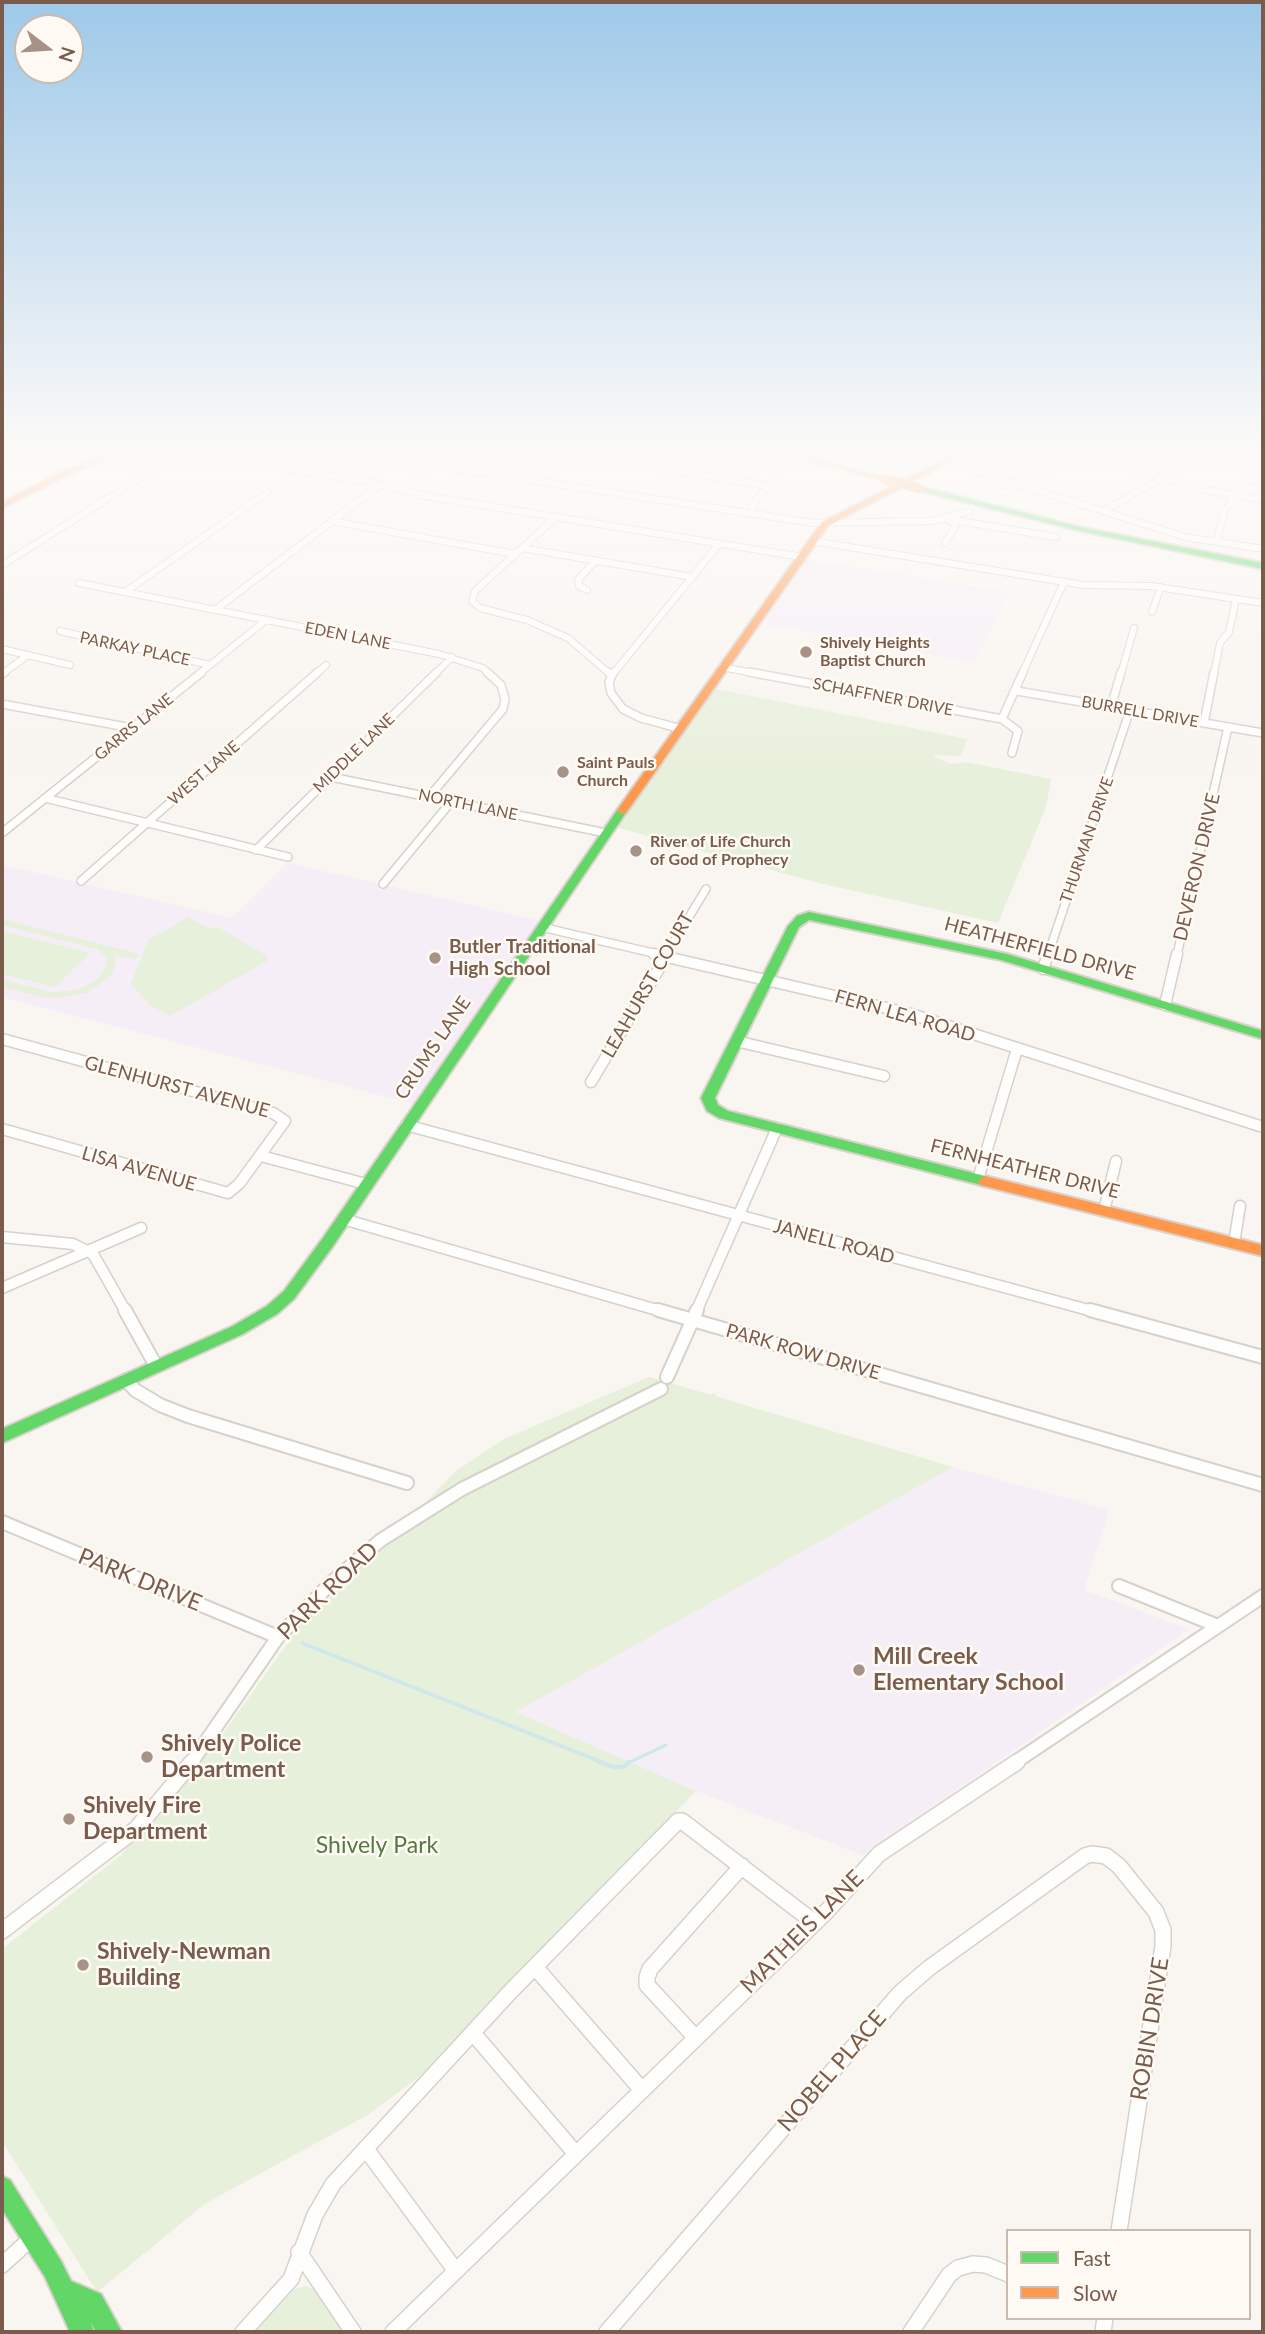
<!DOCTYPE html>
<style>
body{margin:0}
#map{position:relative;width:1265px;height:2334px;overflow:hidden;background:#f9f5f0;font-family:Lato,sans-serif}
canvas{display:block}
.frame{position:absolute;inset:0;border:4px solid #7a5c4d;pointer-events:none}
.legend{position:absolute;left:1006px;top:2229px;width:245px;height:91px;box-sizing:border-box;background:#fffaf3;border:2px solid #cabbb1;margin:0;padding:9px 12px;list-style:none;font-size:21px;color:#7a5c4d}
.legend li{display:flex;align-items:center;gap:14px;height:35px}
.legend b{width:35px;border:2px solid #cabbb1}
.north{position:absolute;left:14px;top:14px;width:70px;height:70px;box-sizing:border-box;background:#fffaf3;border:2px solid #cabbb1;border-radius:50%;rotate:107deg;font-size:19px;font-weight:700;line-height:28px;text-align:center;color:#7a5c4d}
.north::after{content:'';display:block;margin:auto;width:24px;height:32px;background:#a69286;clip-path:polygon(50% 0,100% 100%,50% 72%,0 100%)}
</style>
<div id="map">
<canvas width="1265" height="2334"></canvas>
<div class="frame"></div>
<ul class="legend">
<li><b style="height:9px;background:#63d668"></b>Fast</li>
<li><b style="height:9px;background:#ff974d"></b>Slow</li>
</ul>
<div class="north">N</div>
</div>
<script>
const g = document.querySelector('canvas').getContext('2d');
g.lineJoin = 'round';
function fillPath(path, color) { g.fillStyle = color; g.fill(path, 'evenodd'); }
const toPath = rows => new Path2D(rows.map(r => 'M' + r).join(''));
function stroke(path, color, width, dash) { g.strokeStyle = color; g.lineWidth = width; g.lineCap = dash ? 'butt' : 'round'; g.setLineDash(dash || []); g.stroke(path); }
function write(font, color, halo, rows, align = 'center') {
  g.font = font + ' Lato,sans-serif'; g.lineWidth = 5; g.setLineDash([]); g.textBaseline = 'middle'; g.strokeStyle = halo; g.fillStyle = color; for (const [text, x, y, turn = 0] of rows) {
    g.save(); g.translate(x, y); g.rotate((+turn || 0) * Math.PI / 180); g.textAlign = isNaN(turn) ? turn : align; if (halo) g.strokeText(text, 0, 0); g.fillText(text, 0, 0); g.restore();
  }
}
const education = toPath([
 [804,559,1009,592,974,663,757,623],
 [288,863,541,921,414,1104,2,997,2,865,233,918],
 [953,1467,1109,1510,1084,1590,1189,1629,863,1855,696,1791,516,1712]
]);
const green = toPath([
 [711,688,968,739,960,756,935,755,935,757,952,764,966,762,1051,779,1046,807,998,923,819,883,615,827],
 [189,917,208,928,218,927,267,956,267,961,170,1016,150,1005,131,984,148,940],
 [2,919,140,954,135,959,115,955,116,962,112,975,87,993,60,998,42,997,2,987,2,979,51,992,78,990,98,979,107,965,106,957,97,949,2,925],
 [2,931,90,953,55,987,2,974],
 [649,1377,711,1395,714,1393,718,1397,953,1467,516,1712,696,1791,428,2070,366,2116,206,2203,97,2292,2,2141,2,1949,120,1856,224,1732,305,1619,369,1561,456,1471,504,1439],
 [306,2286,318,2291,343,2332,254,2332,295,2289]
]);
const streamFar1 = toPath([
 [302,1643,604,1763],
 [628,1763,666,1745]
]);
const stream = toPath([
 [599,1762,613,1767,624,1767,629,1762]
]);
const streetFar4 = toPath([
 [164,450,371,482,426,496,802,557],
 [341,450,398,459],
 [542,450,768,486],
 [863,450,951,463,1185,537,1263,549],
 [1082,453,1205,490,1263,500],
 [1253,453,1263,454],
 [248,463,265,450],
 [431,465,813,523,933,521,969,511],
 [27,466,54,450],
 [402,489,448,450],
 [1003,493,1087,451],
 [1103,511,1191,462],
 [750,514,755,502,786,463],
 [556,517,475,591,472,601,480,608,527,620,568,638,610,674],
 [947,519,1056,537],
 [331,521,515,554],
 [812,541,1084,585,1151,586,1263,603],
 [1216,542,1225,510,1238,494,1241,484,1246,481,1262,481],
 [945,543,956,525,950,521],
 [522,548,692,577],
 [2,565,180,453],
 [79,583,439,654,483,668,489,674],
 [587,590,579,586,578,580,596,560],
 [125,592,268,492],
 [215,610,381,484],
 [1152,612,1161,587],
 [60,631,210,665],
 [2,649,70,665],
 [722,667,758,674],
 [2,674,28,655],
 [199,674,266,620],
 [316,674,326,665],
 [435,674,452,657],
 [613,674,719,544],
 [1022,674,1064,582],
 [1121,674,1134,628],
 [1214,674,1220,643,1229,632,1236,599]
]);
const streetFar3 = toPath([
 [608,672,612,675,609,682,611,693,623,709,641,718,678,728],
 [749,672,1002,719,1018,731,1012,753],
 [2,674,5,672],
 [612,675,614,672],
 [1017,691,1263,733],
 [2,704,132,728],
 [1111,707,1121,672],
 [1002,719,1023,672],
 [1204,723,1214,672],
 [331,777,606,833],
 [429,797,503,709,505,699,501,685,487,672],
 [45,798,288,857],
 [2,833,202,672],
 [256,850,437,672],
 [81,881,318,672],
 [383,884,451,802],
 [541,927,662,955],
 [666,955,706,889],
 [1048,955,1130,710],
 [1177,955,1228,727]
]);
const streetFar2 = toPath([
 [654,954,908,1013,1263,1127],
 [1043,969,1048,954],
 [1165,1005,1177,954],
 [2,1039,273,1113,285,1121,239,1184,228,1193,2,1129],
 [736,1041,884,1076],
 [591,1082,668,954],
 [406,1125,1096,1312],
 [261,1156,366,1184],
 [978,1179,1017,1049],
 [1104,1211,1116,1161],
 [343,1219,664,1312],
 [2,1237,73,1244,93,1254,126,1312],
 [1234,1243,1240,1206],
 [2,1288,141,1228],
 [696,1312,777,1128]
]);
const streetFar1 = toPath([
 [125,1310,156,1366],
 [658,1310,1263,1485],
 [1090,1310,1263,1357],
 [667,1377,697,1310],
 [126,1380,135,1390,160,1405,188,1416,407,1483],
 [2,1522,278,1637],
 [1119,1586,1218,1626],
 [191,1763,278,1637,332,1582,381,1540,462,1489,661,1389],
 [1014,1763,1263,1596]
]);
const street = toPath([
 [2,1931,136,1829,192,1762],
 [535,1967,642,2090],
 [473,2033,576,2154],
 [696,2038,647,1985,647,1977,650,1969,742,1866],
 [366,2149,456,2271],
 [299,2252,353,2332],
 [2,2265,33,2237],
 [243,2332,291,2279,315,2215,333,2184,511,1991,678,1821,682,1821,815,1923],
 [393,2332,826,1912,879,1854,1017,1762],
 [607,2332,900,1993,929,1968,1085,1856,1092,1854,1106,1856,1119,1866,1156,1912,1163,1930,1163,1946,1119,2231],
 [911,2332,949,2275,958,2268,973,2264,986,2265,1008,2274],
 [1103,2332,1105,2318]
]);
const fast = toPath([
 [919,486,1080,527,1263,563,1263,569,1080,531,916,490,916,486,919,486],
 [622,808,627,811,333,1246,294,1299,277,1314,243,1334,2,1443,2,1429,233,1326,267,1306,284,1291,323,1238,618,809,622,808],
 [809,912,1007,954,1263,1031,1263,1039,1001,960,809,920,799,927,715,1098,718,1105,728,1111,985,1176,992,1181,985,1186,719,1118,707,1111,701,1098,788,926,797,916,809,912],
 [2,2176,10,2180,61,2261,71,2281,101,2294,122,2332,96,2332,91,2323,94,2332,70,2332,45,2277,2,2209,2,2176]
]);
const slow = toPath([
 [116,450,127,450,62,478,2,508,2,503,56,474,116,450],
 [770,450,784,450,889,479,885,481,770,450],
 [963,450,973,450,828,526,626,813,618,813,618,809,822,522,963,450],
 [985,1176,1263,1245,1263,1256,980,1185,978,1181,985,1176]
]);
const slowBridge = toPath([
 [885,479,919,488]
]);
const markers = [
 [806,652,7,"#a69286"],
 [563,772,7,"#a69286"],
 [636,851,7,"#a69286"],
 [435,958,7,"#a69286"],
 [859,1670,7,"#a69286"],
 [147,1757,7,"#a69286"],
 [69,1819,7,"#a69286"],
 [83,1965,7,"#a69286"]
];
const farStreetnames = [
 ["EDEN LANE",348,636,11],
 ["PARKAY PLACE",135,649,12],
 ["SCHAFFNER DRIVE",883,697,11],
 ["BURRELL DRIVE",1140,712,10],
 ["GARRS LANE",134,727,-39],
 ["MIDDLE LANE",354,753,-44],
 ["WEST LANE",204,773,-41],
 ["NORTH LANE",468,805,12],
 ["THURMAN DRIVE",1087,840,-71]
];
const farPoinames = [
 ["Shively Heights",820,643],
 ["Baptist Church",820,661],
 ["Saint Pauls",577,763],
 ["Church",577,781],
 ["River of Life Church",650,842],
 ["of God of Prophecy",650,860]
];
const streetNames = [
 ["DEVERON DRIVE",1197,867,-77],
 ["HEATHERFIELD DRIVE",1040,949,15],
 ["LEAHURST COURT",648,985,-60],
 ["FERN LEA ROAD",905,1016,16],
 ["CRUMS LANE",433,1048,-56],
 ["GLENHURST AVENUE",177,1087,15],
 ["LISA AVENUE",139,1169,16],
 ["FERNHEATHER DRIVE",1025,1169,14],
 ["JANELL ROAD",834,1242,15],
 ["PARK ROW DRIVE",803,1352,16]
];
const poiNames = [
 ["Butler Traditional",449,947],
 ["High School",449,969]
];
const nearStreetnames = [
 ["PARK DRIVE",140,1580,22],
 ["PARK ROAD",328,1591,-44],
 ["MATHEIS LANE",802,1932,-45],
 ["ROBIN DRIVE",1150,2029,-81],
 ["NOBEL PLACE",832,2071,-49]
];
const nearPoinames = [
 ["Mill Creek",873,1657],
 ["Elementary School",873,1683],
 ["Shively Police",161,1744],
 ["Department",161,1770],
 ["Shively Fire",83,1806],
 ["Department",83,1832],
 ["Shively-Newman",97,1952],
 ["Building",97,1978]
];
const nearParknames = [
 ["Shively Park",377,1846]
];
fillPath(education, '#f6eef6');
fillPath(green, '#e7f0db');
stroke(streamFar1, '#d0e8ea', 3.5);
stroke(stream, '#d0e8ea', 4.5);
stroke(streetFar4, '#d7d1cb', 8);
stroke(streetFar3, '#d7d1cb', 10);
stroke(streetFar2, '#d7d1cb', 13);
stroke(streetFar1, '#d7d1cb', 16);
stroke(street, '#d7d1cb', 18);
stroke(fast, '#d9d2cb', 4);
stroke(slow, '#d9d2cb', 4);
stroke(streetFar4, '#fefefd', 6);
stroke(streetFar3, '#fefefd', 7);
stroke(streetFar2, '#fefefd', 10);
stroke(streetFar1, '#fefefd', 12);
stroke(street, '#fefefd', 15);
fillPath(fast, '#63d668');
fillPath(slow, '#ff974d');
stroke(slowBridge, '#dad1cc', 11, []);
stroke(slowBridge, '#ff974d', 10);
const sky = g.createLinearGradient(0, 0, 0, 777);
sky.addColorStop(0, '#9ec9e9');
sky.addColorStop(0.58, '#fcfaf8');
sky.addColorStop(1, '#fcfaf800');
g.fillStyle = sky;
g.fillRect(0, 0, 1265, 777);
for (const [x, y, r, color] of markers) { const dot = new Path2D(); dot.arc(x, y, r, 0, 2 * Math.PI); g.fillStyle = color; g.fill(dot); stroke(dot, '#fffaf3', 2.5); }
write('16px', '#7a5c4d', '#fffaf3', farStreetnames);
write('bold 16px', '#7a5c4d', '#fffaf3', farPoinames, 'left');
write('19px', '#7a5c4d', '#fffaf3', streetNames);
write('bold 19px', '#7a5c4d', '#fffaf3', poiNames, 'left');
write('23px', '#7a5c4d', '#fffaf3', nearStreetnames);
write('bold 23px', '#7a5c4d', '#fffaf3', nearPoinames, 'left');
write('23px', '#537a41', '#fffaf3', nearParknames);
</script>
